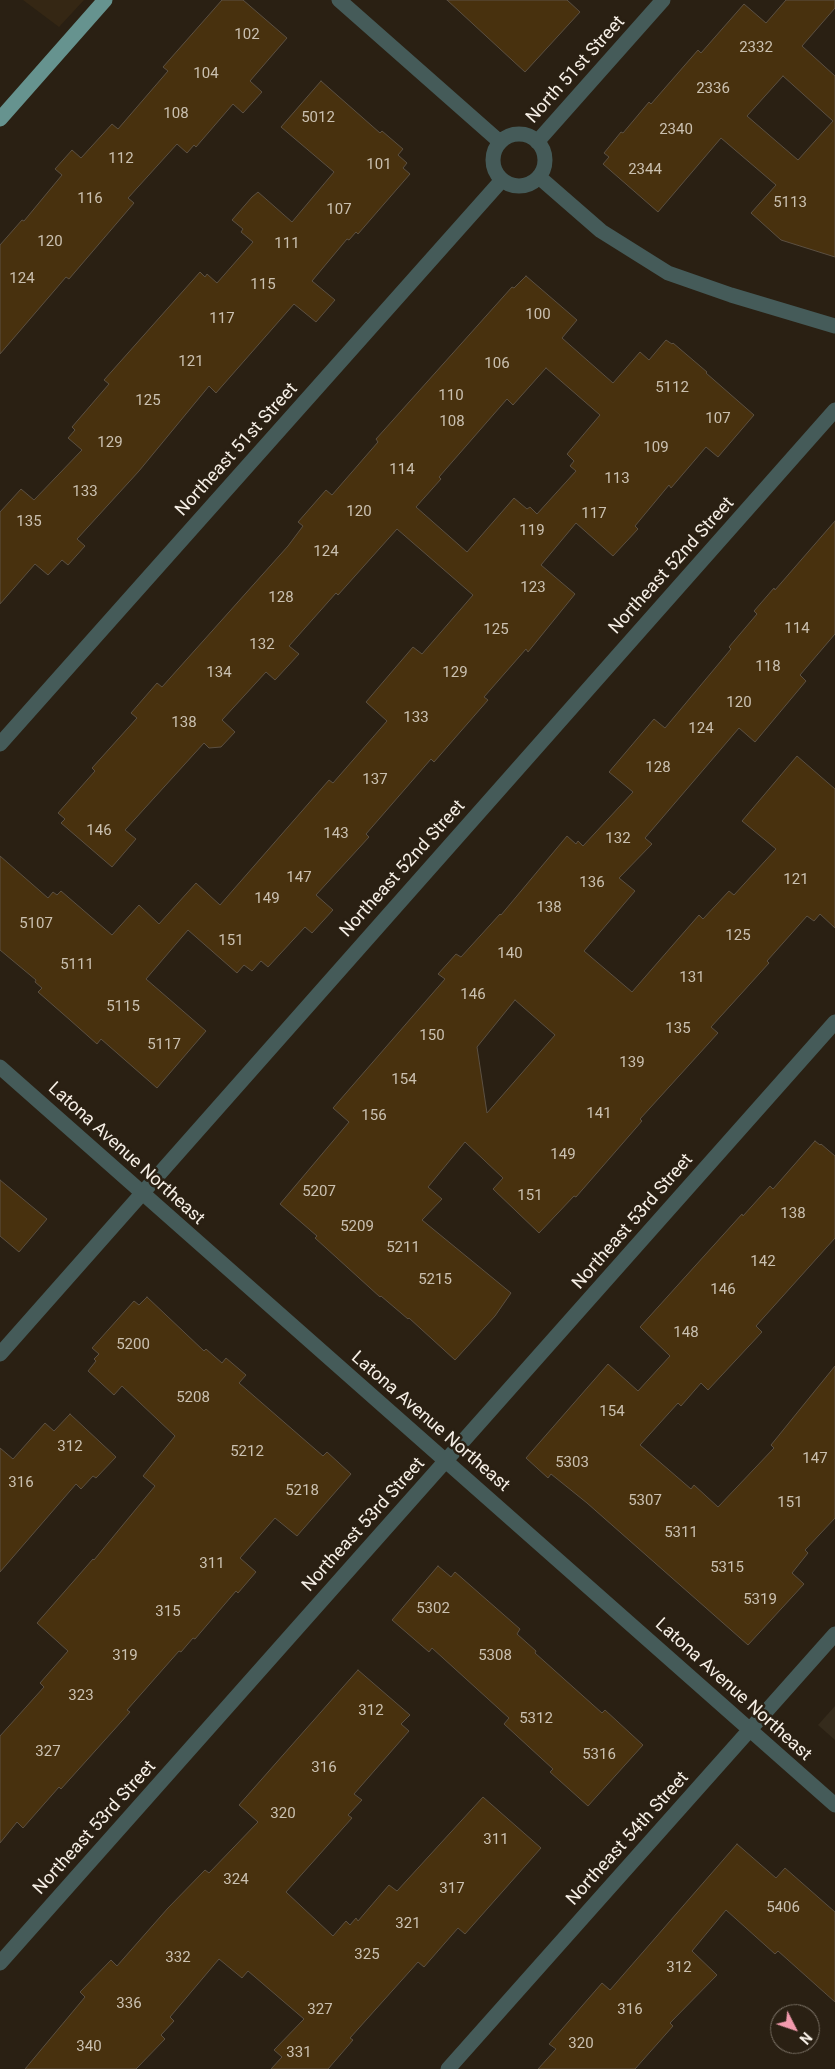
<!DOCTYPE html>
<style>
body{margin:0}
#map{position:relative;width:835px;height:2069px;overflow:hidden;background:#2a2013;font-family:Roboto,sans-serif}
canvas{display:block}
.north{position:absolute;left:770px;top:2004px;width:50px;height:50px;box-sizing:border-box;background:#2a2013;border:1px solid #7c7367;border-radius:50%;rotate:131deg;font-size:14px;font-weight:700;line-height:20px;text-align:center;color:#f6efe6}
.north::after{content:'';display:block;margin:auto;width:18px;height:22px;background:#f29aad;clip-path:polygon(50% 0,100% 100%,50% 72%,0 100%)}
</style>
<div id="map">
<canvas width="835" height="2069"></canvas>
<div class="north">N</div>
</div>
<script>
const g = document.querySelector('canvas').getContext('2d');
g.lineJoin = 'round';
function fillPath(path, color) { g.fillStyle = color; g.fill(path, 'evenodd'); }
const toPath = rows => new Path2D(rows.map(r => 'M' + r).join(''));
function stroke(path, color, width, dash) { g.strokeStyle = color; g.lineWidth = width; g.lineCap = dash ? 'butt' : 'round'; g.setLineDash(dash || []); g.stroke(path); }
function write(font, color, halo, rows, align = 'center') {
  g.font = font + ' Roboto,sans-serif'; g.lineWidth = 5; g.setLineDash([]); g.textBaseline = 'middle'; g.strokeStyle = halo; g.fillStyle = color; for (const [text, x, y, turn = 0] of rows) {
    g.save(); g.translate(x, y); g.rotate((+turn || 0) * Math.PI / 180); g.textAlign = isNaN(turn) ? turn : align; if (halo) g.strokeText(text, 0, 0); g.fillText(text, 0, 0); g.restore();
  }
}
const built = toPath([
 [23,0,84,0,59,27]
]);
const education = toPath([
 [835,1706,835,1740,818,1725]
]);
const building = toPath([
 [222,0,243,0,287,38,250,81,262,92,243,113,233,104,196,147,194,145,187,153,177,144,128,198,134,203,69,279,66,277,0,354,0,245,22,220,24,221,62,175,55,169,72,150,81,158,112,124,118,129,168,71,163,67,222,0],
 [447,0,567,0,580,12,525,72,447,0],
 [786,0,835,0,835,8,802,46,835,76,835,257,781,240,751,213,776,185,721,138,658,212,603,164,609,157,604,153,621,132,623,133,649,102,651,104,698,50,701,53,744,4,766,23,786,0],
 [783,76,833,121,798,160,747,116,783,76],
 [321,81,380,133,382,131,403,149,398,155,407,163,403,168,410,174,358,234,356,232,349,240,347,239,312,281,335,300,316,322,294,304,216,393,209,386,139,471,77,539,85,546,68,565,62,560,48,575,35,564,0,604,0,512,21,489,34,500,82,450,68,438,75,430,72,427,109,384,104,380,200,272,205,277,207,274,217,283,253,242,241,232,243,229,232,220,252,197,258,192,292,222,334,172,281,127,321,81],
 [526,276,577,320,562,338,613,383,640,352,649,360,666,340,672,344,673,343,707,372,706,373,754,415,718,457,706,447,671,488,669,485,635,526,638,529,613,556,576,523,541,565,575,594,528,652,526,649,484,697,488,700,434,762,431,759,366,834,369,837,316,895,333,910,312,933,305,927,268,967,261,961,252,971,244,965,237,973,188,930,146,979,206,1031,157,1088,101,1039,97,1044,70,1020,38,992,42,988,35,982,36,980,0,950,0,856,48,898,53,892,57,895,61,891,112,935,139,905,159,924,196,883,220,905,329,780,333,783,387,721,366,702,413,647,422,654,473,595,397,529,338,595,336,593,289,646,299,654,275,680,266,672,222,720,235,732,221,747,209,748,204,743,125,830,136,839,112,867,61,823,65,819,58,813,95,771,92,768,137,718,131,713,157,683,162,687,288,546,303,526,298,522,326,490,332,495,378,442,376,439,512,287,514,288,526,276],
 [546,368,600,415,567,454,574,461,570,466,576,471,537,514,530,507,527,509,514,498,467,552,416,507,441,479,439,477,507,399,513,405,546,368],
 [835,521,835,634,800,675,806,681,755,742,739,728,645,838,652,844,619,878,635,891,584,951,632,992,699,915,703,919,729,891,734,895,776,849,742,821,797,756,835,789,835,928,820,914,814,921,807,916,767,961,769,963,711,1027,718,1033,640,1119,642,1121,576,1197,574,1196,539,1233,493,1189,503,1178,465,1142,428,1187,442,1199,422,1220,511,1293,495,1316,455,1360,409,1318,408,1319,381,1296,380,1297,315,1238,317,1236,280,1204,349,1122,333,1108,445,979,438,974,456,954,461,957,500,914,501,915,567,836,576,844,578,841,583,846,633,792,609,772,654,719,665,728,731,649,729,647,757,614,754,611,774,588,775,590,835,521],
 [515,1000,555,1035,487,1113,477,1047,515,1000],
 [815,1141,820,1145,821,1144,835,1156,835,1238,756,1326,762,1332,708,1390,701,1383,681,1406,678,1403,640,1445,691,1489,694,1485,718,1507,774,1448,771,1445,835,1366,835,1518,805,1550,808,1553,792,1573,804,1584,748,1645,587,1503,551,1474,548,1478,526,1458,608,1364,638,1391,670,1356,640,1327,742,1214,743,1216,770,1186,773,1189,815,1141],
 [0,1180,47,1219,19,1252,0,1236,0,1180],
 [147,1297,204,1351,206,1349,222,1363,226,1358,246,1375,239,1383,323,1456,327,1452,351,1474,297,1536,275,1518,240,1558,256,1572,238,1593,236,1591,195,1639,193,1638,181,1652,179,1651,127,1710,130,1712,61,1789,59,1787,23,1828,17,1822,0,1843,0,1736,44,1687,40,1683,68,1651,37,1623,93,1559,94,1560,155,1486,143,1476,175,1436,122,1386,114,1395,88,1371,96,1361,94,1359,99,1354,92,1348,134,1301,139,1305,147,1297],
 [70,1414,116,1457,96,1478,93,1476,81,1489,76,1484,0,1572,0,1448,13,1459,45,1423,54,1431,70,1414],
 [438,1566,451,1577,455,1572,520,1629,517,1634,536,1651,535,1653,602,1713,605,1710,643,1745,588,1806,550,1772,553,1769,504,1724,509,1718,432,1648,429,1652,392,1620,438,1566],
 [358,1670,410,1715,401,1724,409,1731,354,1794,362,1800,348,1815,352,1818,286,1892,333,1936,346,1921,350,1925,356,1918,358,1921,389,1885,397,1891,483,1797,541,1848,465,1934,458,1928,424,1967,418,1962,350,2038,353,2040,328,2069,271,2069,282,2057,274,2050,304,2019,248,1971,242,1978,219,1959,170,2017,174,2021,161,2035,165,2039,136,2069,25,2069,85,1997,80,1992,111,1960,117,1966,168,1908,205,1870,209,1873,258,1822,239,1805,358,1670],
 [737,1844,776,1878,785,1868,835,1912,835,2002,778,1951,775,1954,726,1910,692,1951,717,1975,670,2023,673,2026,635,2069,538,2069,556,2049,549,2044,602,1983,610,1990,737,1844]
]);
const minor = toPath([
 [339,0,500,142],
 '493 160a26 26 0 1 1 52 0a26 26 0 1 1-52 0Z',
 [537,142,663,0],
 [539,177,601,231,668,273,731,295,835,326],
 [0,744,502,180],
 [0,1067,835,1805],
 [0,1354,835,410],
 [0,1963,835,1022],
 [448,2069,835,1634]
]);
const major = toPath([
 [0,119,105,0]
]);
const numberNames = [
 ["102",247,35],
 ["2332",756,48],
 ["104",206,74],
 ["2336",713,89],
 ["108",176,114],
 ["5012",318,118],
 ["2340",676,130],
 ["112",121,159],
 ["101",379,165],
 ["2344",645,170],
 ["116",90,199],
 ["5113",790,203],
 ["107",339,210],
 ["120",50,242],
 ["111",287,244],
 ["124",22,279],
 ["115",263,285],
 ["100",538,315],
 ["117",222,319],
 ["121",191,362],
 ["106",497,364],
 ["5112",672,388],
 ["110",451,396],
 ["125",148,401],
 ["107",718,419],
 ["108",452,422],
 ["129",110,443],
 ["109",656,448],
 ["114",402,470],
 ["113",617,479],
 ["133",85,492],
 ["120",359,512],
 ["117",594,514],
 ["135",29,522],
 ["119",532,531],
 ["124",326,552],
 ["123",533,588],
 ["128",281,598],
 ["114",797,629],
 ["125",496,630],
 ["132",262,645],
 ["118",768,667],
 ["134",219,673],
 ["129",455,673],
 ["120",739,703],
 ["133",416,718],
 ["138",184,723],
 ["124",701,729],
 ["128",658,768],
 ["137",375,780],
 ["146",99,831],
 ["143",336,834],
 ["132",618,839],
 ["147",299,878],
 ["121",796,880],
 ["136",592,883],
 ["149",267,899],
 ["138",549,908],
 ["5107",36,924],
 ["125",738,936],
 ["151",231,941],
 ["140",510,954],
 ["5111",77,965],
 ["131",692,978],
 ["146",473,995],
 ["5115",123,1007],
 ["135",678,1029],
 ["150",432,1036],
 ["5117",164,1045],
 ["139",632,1063],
 ["154",404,1080],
 ["141",599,1114],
 ["156",374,1116],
 ["149",563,1155],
 ["5207",319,1192],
 ["151",530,1196],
 ["138",793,1214],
 ["5209",357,1227],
 ["5211",403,1248],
 ["142",763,1262],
 ["5215",435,1280],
 ["146",723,1290],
 ["148",686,1333],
 ["5200",133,1345],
 ["5208",193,1398],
 ["154",612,1412],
 ["312",70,1447],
 ["5212",247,1452],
 ["147",815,1459],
 ["5303",572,1463],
 ["316",21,1483],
 ["5218",302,1491],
 ["5307",645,1501],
 ["151",790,1503],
 ["5311",681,1533],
 ["311",212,1564],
 ["5315",727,1568],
 ["5319",760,1600],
 ["5302",433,1609],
 ["315",168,1612],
 ["319",125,1656],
 ["5308",495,1656],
 ["323",81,1696],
 ["312",371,1711],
 ["5312",536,1719],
 ["327",48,1752],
 ["5316",599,1755],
 ["316",324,1768],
 ["320",283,1814],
 ["311",496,1840],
 ["324",236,1880],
 ["317",452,1889],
 ["5406",783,1908],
 ["321",408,1924],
 ["325",367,1955],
 ["332",178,1958],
 ["312",679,1968],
 ["336",129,2004],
 ["327",320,2010],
 ["316",630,2010],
 ["320",581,2044],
 ["340",89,2047],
 ["331",299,2053]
];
const streetNames = [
 ["North 51st Street",576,70,-48],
 ["Northeast 51st Street",237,450,-48],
 ["Northeast 52nd Street",672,566,-48],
 ["Northeast 52nd Street",403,869,-48],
 ["Latona Avenue Northeast",126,1154,42],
 ["Northeast 53rd Street",633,1222,-49],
 ["Latona Avenue Northeast",430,1422,41],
 ["Northeast 53rd Street",364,1525,-48],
 ["Latona Avenue Northeast",733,1690,42],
 ["Northeast 53rd Street",95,1828,-48],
 ["Northeast 54th Street",628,1839,-48]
];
fillPath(built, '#352714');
fillPath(education, '#352b1c');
fillPath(building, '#48310e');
stroke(building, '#5c5042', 1);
stroke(minor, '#455b59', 15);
stroke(major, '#66938f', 15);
write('15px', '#cac0b0', null, numberNames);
write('18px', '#f6efe6', '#2a2013', streetNames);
</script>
